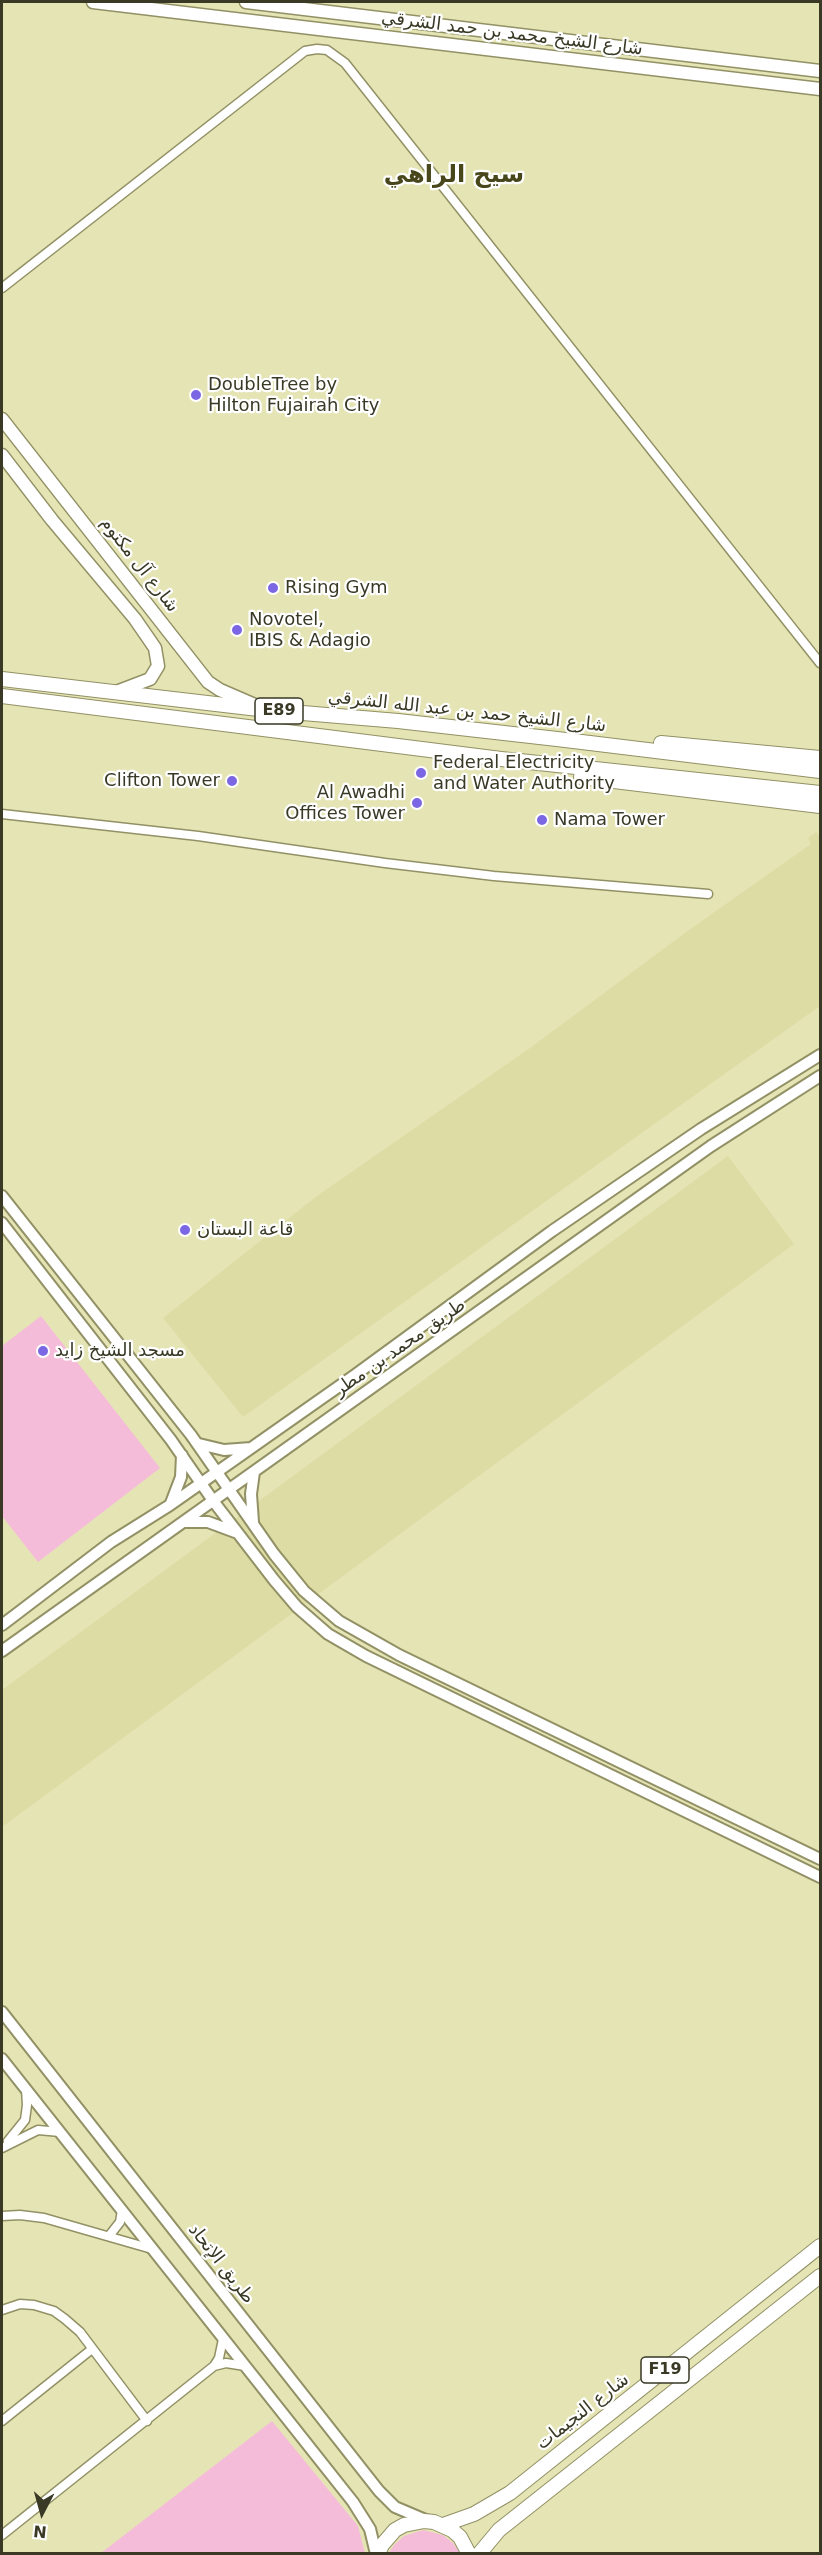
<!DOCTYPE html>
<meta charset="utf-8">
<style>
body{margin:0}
#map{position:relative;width:822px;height:2555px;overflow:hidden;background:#e5e4b5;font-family:"DejaVu Sans",sans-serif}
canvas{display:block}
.frame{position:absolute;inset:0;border:3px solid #393926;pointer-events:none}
.north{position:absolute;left:12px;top:2483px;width:60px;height:60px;-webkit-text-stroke:4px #fff;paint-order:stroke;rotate:186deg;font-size:16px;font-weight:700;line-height:24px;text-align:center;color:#393926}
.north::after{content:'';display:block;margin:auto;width:21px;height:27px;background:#393926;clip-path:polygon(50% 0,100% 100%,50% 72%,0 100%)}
</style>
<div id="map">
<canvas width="822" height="2555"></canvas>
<div class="frame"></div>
<div class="north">N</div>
</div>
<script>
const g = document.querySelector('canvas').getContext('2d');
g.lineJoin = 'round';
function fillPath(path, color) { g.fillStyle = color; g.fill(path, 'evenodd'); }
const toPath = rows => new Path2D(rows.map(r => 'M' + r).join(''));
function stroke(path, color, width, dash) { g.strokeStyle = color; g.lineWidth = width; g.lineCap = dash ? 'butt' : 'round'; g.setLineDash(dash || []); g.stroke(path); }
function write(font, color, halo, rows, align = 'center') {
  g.font = font + ' "DejaVu Sans","Noto Sans Arabic",sans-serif'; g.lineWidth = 4.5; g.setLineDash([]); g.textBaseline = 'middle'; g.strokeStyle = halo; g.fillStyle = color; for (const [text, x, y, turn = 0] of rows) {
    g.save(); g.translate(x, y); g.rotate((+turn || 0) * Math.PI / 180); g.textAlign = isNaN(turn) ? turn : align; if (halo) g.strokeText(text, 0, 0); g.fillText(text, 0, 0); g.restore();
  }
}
const built = toPath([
 [816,832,820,836,820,1006,243,1417,163,1318,317,1196,530,1048,689,930,811,844,808,838],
 [728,1156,794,1244,2,1827,2,1690]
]);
const green = toPath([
 [41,1316,160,1468,38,1562,2,1516,2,1346],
 [272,2421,358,2526,365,2553,101,2553],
 [423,2530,443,2535,453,2543,460,2553,389,2553,394,2545,404,2536]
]);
const minor = toPath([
 [2,288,305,51,317,49,327,50,345,63,820,663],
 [2,814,198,836,385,863,494,876,708,894],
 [8,2141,25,2120,27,2105,26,2089],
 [2,2148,38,2130,60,2132],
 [2,2216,20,2215,44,2218,152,2249],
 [109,2236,120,2222,122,2210],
 [2,2310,20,2304,34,2305,54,2311,65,2319,80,2332,147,2421],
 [214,2366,226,2363,245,2366],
 [2,2421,92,2349],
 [2,2535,214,2366,219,2358,223,2339]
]);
const tertiary = toPath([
 [2,1196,191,1435,274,1554,304,1591,339,1621,399,1655,820,1859],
 [2,1223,171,1440,214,1502,274,1580,297,1607,328,1634,366,1656,820,1877],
 [199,1444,224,1450,251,1448],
 [171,1503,181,1477,182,1455],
 [183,1522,208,1522,235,1532],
 [253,1522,251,1494,254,1472],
 [2,1625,111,1542,170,1505,355,1375,552,1231,701,1129,820,1055],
 [2,1651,711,1146,820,1076],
 [2,2012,379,2491,395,2507,428,2521],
 [2,2059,353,2502,370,2529,376,2554]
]);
const secondary = toPath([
 [93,2,820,89],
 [246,2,820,71],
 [2,419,208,682,220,690,257,706],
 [2,455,52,520,135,619,155,648,158,666,150,679,116,692]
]);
const primary = toPath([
 [443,2525,474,2514,510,2493,820,2246],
 [378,2554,382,2545,395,2530,404,2525,424,2521,434,2522,452,2530,460,2537,469,2554],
 [479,2554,499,2530,820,2276]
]);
const trunk = toPath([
 [2,679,267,710,398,721,557,739,820,771],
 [2,696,501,759,820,793],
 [661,743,820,758],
 [581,777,820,806]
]);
const markers = [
 [196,395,6,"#7b67e3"],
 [273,588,6,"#7b67e3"],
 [237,630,6,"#7b67e3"],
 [421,773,6,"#7b67e3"],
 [232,781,6,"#7b67e3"],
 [417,803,6,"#7b67e3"],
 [542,820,6,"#7b67e3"],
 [185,1230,6,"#7b67e3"],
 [43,1351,6,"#7b67e3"]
];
const shields = [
 [279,711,48],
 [665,2370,48]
];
const shieldNames = [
 ["E89",279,711],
 ["F19",665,2370]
];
const streetNames = [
 ["شارع الشيخ محمد بن حمد الشرقي",512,34,7],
 ["شارع آل مكتوم",139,565,52],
 ["شارع الشيخ حمد بن عبد الله الشرقي",467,712,6],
 ["طريق محمد بن مطر",400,1348,-35],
 ["طريق اﻹتحاد",221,2264,52],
 ["شارع النجيمات",583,2412,-38]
];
const poiNames = [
 ["DoubleTree by",208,385],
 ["Hilton Fujairah City",208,406],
 ["Rising Gym",285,588],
 ["Novotel,",249,620],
 ["IBIS & Adagio",249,641],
 ["Federal Electricity",433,763],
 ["and Water Authority",433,784],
 ["Clifton Tower",220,781,"right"],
 ["Al Awadhi",405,793,"right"],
 ["Offices Tower",405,814,"right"],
 ["Nama Tower",554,820],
 ["قاعة البستان",197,1230],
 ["مسجد الشيخ زايد",55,1351]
];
const districtNames = [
 ["سيح الراهي",454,176]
];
fillPath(built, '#dddca4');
fillPath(green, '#f5bcd9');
stroke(minor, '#929165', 11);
stroke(tertiary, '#929165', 14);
stroke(secondary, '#929165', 15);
stroke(primary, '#929165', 16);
stroke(trunk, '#929165', 16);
stroke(minor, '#fff', 8);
stroke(tertiary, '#fff', 10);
stroke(secondary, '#fff', 12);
stroke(primary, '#fff', 14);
stroke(trunk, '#fff', 14);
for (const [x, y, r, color] of markers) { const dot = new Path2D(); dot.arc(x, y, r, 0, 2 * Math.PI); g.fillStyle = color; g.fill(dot); stroke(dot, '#fff', 2); }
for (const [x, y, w] of shields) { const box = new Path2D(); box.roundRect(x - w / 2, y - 13, w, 26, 4.5); g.fillStyle = '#fff'; g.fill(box); stroke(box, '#393926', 1.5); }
write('bold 16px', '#393926', null, shieldNames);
write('18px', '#393926', '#fff', streetNames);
write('18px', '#393926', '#fff', poiNames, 'left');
write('bold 24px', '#48461b', '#fff', districtNames);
</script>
